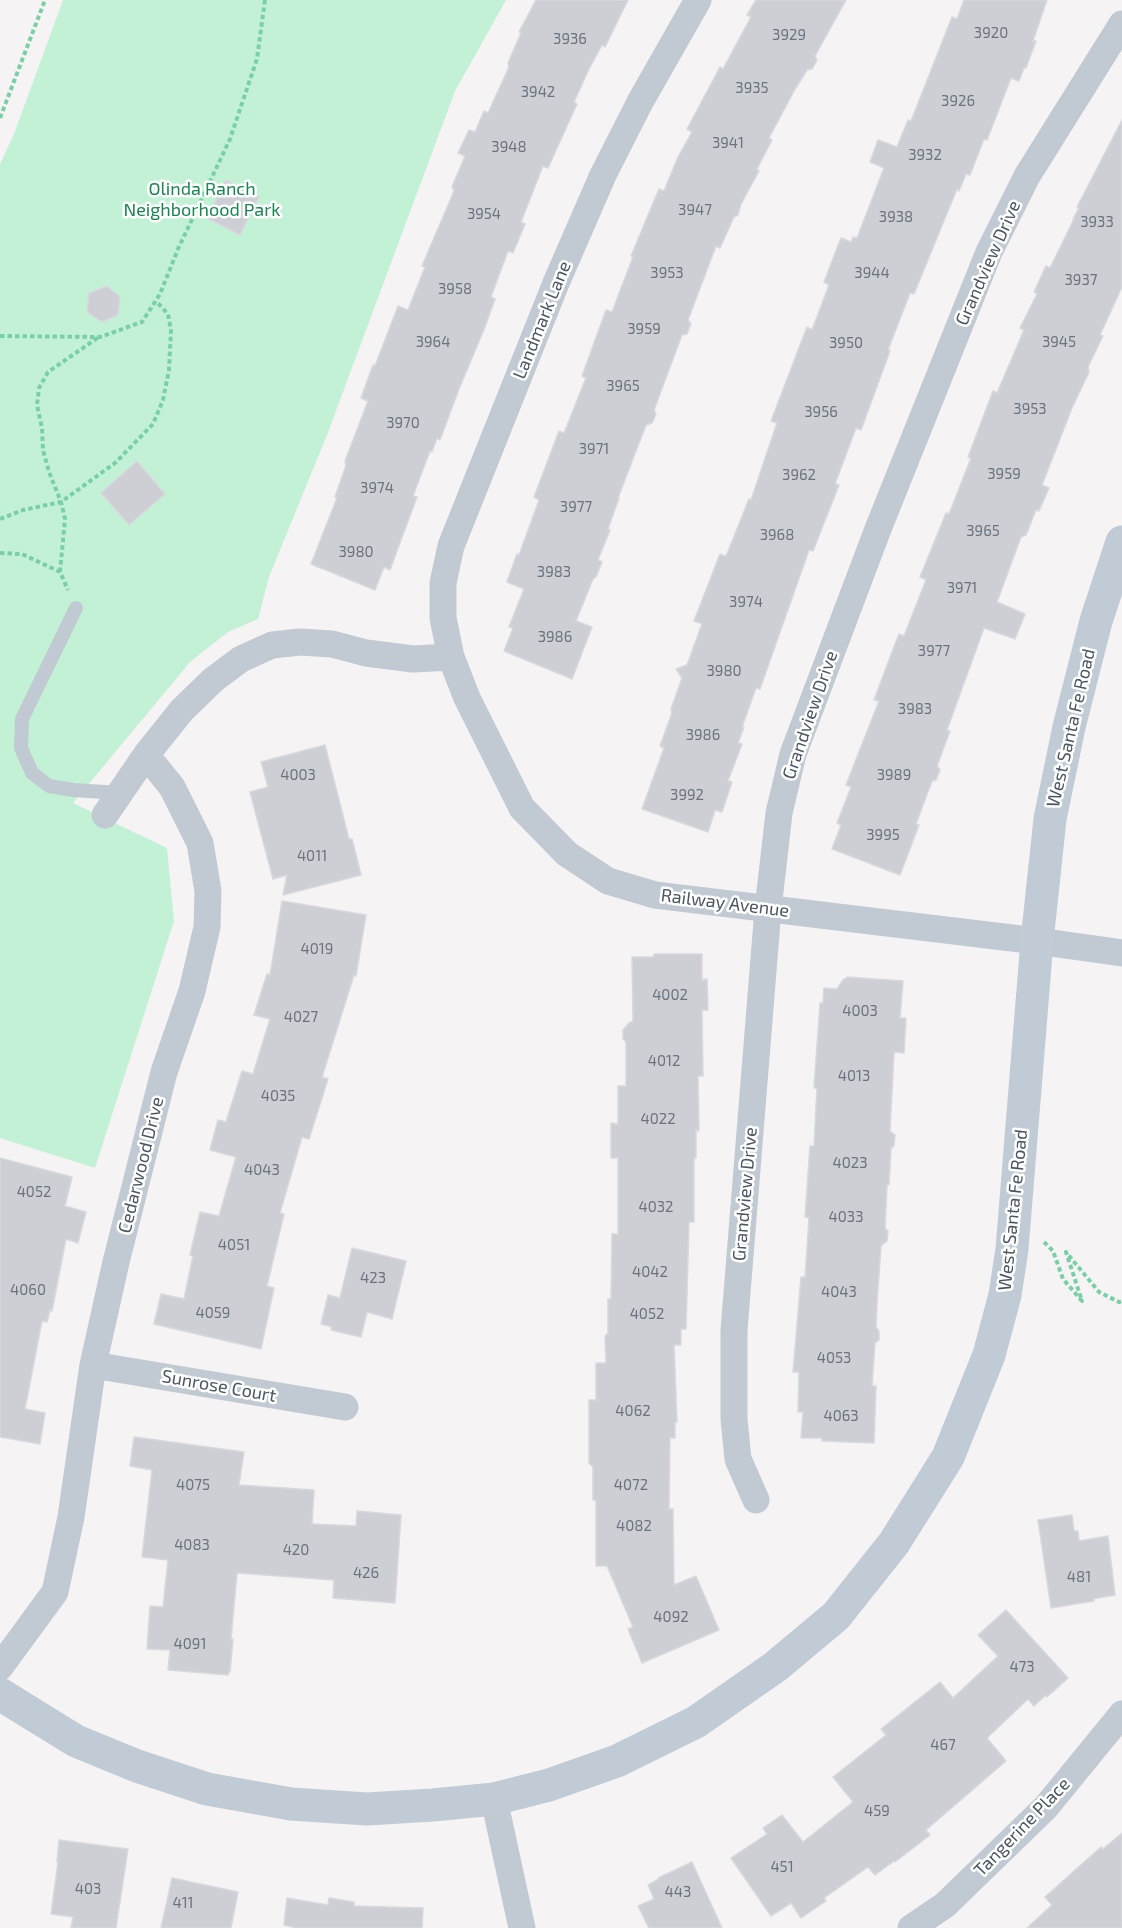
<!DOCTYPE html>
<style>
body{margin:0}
canvas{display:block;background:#f5f3f3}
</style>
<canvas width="1122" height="1928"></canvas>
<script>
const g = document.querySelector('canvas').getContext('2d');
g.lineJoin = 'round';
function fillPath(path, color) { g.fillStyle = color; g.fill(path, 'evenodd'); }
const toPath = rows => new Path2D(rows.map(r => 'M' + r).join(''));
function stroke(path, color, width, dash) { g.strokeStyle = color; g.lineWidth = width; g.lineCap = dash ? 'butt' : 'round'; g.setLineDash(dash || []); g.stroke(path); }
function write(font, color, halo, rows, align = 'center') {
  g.font = font + ' "Exo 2",sans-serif'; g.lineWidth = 5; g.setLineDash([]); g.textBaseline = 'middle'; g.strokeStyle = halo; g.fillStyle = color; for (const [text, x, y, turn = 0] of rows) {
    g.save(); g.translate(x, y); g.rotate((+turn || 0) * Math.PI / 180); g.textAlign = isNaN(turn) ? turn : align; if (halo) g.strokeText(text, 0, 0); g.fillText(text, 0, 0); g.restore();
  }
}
const green = toPath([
 [63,0,506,0,455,91,327,435,269,577,258,619,228,632,190,662,73,803,167,848,174,921,95,1168,0,1138,0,164,14,134]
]);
const building = toPath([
 [536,0,628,0,605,47,602,45,589,69,574,102,577,104,548,168,543,166,521,222,525,224,513,253,508,251,491,297,495,299,485,327,459,389,440,440,437,438,432,452,430,451,413,496,417,497,401,540,390,570,384,567,375,590,311,564,337,498,335,497,346,465,345,461,368,401,361,398,373,365,375,366,398,306,408,310,425,267,422,266,454,191,452,187,465,156,458,153,469,130,475,132,484,111,488,113,509,67,508,63,521,33,519,32,536,0],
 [756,0,846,0,815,56,817,60,812,69,807,70,794,91,769,138,772,140,757,169,759,171,741,204,738,215,734,217,720,248,716,246,688,320,691,324,687,334,682,335,654,410,656,414,652,423,646,425,618,498,619,498,608,529,610,530,598,560,602,562,596,577,593,579,576,621,592,627,572,679,504,651,513,628,509,627,524,589,507,582,517,554,519,555,539,500,534,497,559,431,564,433,586,378,582,376,606,310,612,312,633,257,631,256,659,189,664,191,678,157,692,132,687,129,720,67,723,69,738,41,751,17,747,15,756,0],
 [964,0,1047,0,1033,41,1036,41,1026,68,1024,68,1019,81,1011,78,987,140,984,139,970,175,966,174,959,191,957,189,914,294,910,293,888,350,890,351,861,430,856,428,835,484,839,485,828,513,813,551,809,550,760,689,756,688,742,727,744,727,738,743,742,744,728,781,732,782,722,812,715,810,708,832,642,809,664,748,660,746,672,713,671,709,682,678,676,669,687,665,702,624,694,621,720,554,725,556,727,554,749,499,751,500,777,423,771,421,807,327,812,330,829,285,824,282,841,238,851,242,853,237,857,238,884,168,870,162,878,140,897,147,908,120,911,121,952,17,957,19,964,0],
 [1122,120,1122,287,1100,335,1103,336,1088,367,1089,372,1072,408,1042,485,1049,488,1039,511,1036,510,1026,535,1021,537,997,602,1025,614,1015,639,984,628,947,730,950,731,937,766,940,770,936,780,932,781,916,824,919,825,900,875,832,849,841,825,837,823,851,787,846,785,879,701,874,700,892,652,899,634,904,636,926,580,920,577,946,513,949,514,971,458,968,457,993,391,997,393,1024,330,1020,328,1037,294,1034,292,1046,266,1050,268,1074,219,1073,219,1079,208,1077,207,1122,120],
 [226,180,259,197,240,235,207,218,226,180],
 [107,286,120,297,118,315,102,322,87,312,89,293,107,286],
 [137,461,165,494,129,525,101,493,137,461],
 [325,745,349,839,352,839,361,875,283,895,287,875,273,879,250,792,268,787,261,762,325,745],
 [282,901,366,915,356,976,354,975,322,1077,328,1079,309,1139,302,1137,280,1213,284,1214,267,1286,274,1288,261,1349,154,1324,161,1294,184,1299,193,1256,190,1255,200,1212,219,1216,236,1157,210,1150,218,1120,226,1122,242,1071,253,1074,270,1019,254,1015,267,974,270,975,282,901],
 [654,954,702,954,702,980,707,979,708,1010,702,1010,703,1076,698,1076,699,1131,696,1130,696,1158,694,1158,694,1222,689,1222,686,1329,681,1329,681,1345,674,1345,677,1422,675,1422,675,1438,670,1438,669,1509,673,1509,674,1585,696,1576,719,1630,642,1663,628,1629,633,1627,607,1566,596,1566,596,1500,593,1500,593,1467,589,1463,589,1400,596,1400,596,1363,606,1363,605,1336,608,1333,608,1299,611,1299,612,1234,618,1234,618,1158,611,1158,611,1123,618,1124,618,1086,626,1086,626,1042,623,1039,623,1030,630,1022,633,1022,632,957,654,957,654,954],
 [848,977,903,981,900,1018,906,1018,904,1053,894,1052,890,1131,895,1135,894,1146,891,1148,889,1185,887,1185,885,1228,888,1231,887,1241,881,1246,877,1303,876,1327,879,1331,879,1340,875,1343,872,1386,876,1386,874,1443,822,1441,822,1438,801,1438,803,1412,798,1412,799,1372,793,1372,801,1277,805,1277,809,1218,805,1217,810,1146,814,1146,817,1088,814,1088,820,1003,823,1003,824,988,837,989,843,980,848,977],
 [0,1158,72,1177,65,1206,86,1212,78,1243,66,1239,52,1311,50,1310,47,1322,42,1321,25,1409,45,1413,40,1444,0,1437,0,1158],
 [352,1248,406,1261,392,1319,367,1312,361,1337,331,1330,332,1327,321,1324,328,1295,340,1298,352,1248],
 [134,1437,244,1452,239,1485,314,1490,312,1524,356,1526,357,1511,401,1515,395,1603,333,1598,334,1580,237,1573,231,1639,233,1639,230,1672,229,1671,228,1675,168,1670,170,1650,147,1649,150,1606,163,1607,168,1560,142,1557,152,1470,130,1466,134,1437],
 [1072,1515,1074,1531,1078,1531,1079,1541,1108,1536,1115,1595,1093,1599,1094,1601,1051,1608,1038,1520,1072,1515],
 [1006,1610,1068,1678,1047,1697,1046,1695,1034,1706,1028,1699,987,1738,1006,1761,926,1830,930,1835,895,1862,894,1861,875,1875,868,1867,824,1898,826,1901,801,1918,791,1903,771,1916,731,1858,767,1834,763,1828,782,1815,803,1842,853,1802,833,1777,886,1735,881,1729,940,1682,953,1698,998,1656,978,1635,1006,1610],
 [1122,1833,1122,1928,1027,1928,1052,1905,1045,1897,1101,1847,1103,1849,1122,1833],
 [59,1840,128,1849,116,1928,71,1928,73,1917,51,1914,58,1862,57,1862,59,1840],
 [692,1862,722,1928,649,1928,638,1906,654,1899,648,1885,659,1879,658,1878,692,1862],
 [172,1878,238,1892,231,1928,161,1928,172,1878],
 [287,1898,328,1905,329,1898,354,1902,354,1906,423,1908,422,1928,296,1928,284,1925,287,1898]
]);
const path = toPath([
 [0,118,45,0],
 [0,336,100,337,142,322,160,294,178,249,230,139,257,59,265,0],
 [0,519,23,510,61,502,115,463,153,424,163,400,169,370,171,330,168,314,156,301],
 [0,553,22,554,60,572,68,590],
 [60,572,65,519,61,502,49,472,43,450,42,428,37,405,39,388,48,372,99,337],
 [1044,1242,1053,1251,1063,1279,1082,1301,1066,1252,1099,1292,1119,1302,1122,1301]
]);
const lane = toPath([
 [76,608,22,719,21,748,32,773,49,786,73,790,120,793]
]);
const street = toPath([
 [698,0,640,102,603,175,556,283,451,546,443,583,443,618,451,657,467,698,522,808,567,854,608,881,655,895,1037,941,1122,953],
 [105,815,146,755,182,710,213,680,241,659,272,645,300,642,332,644,366,653,413,659,451,657],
 [93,1365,345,1407],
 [756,1500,738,1459,734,1419,734,1330,768,909,779,813,793,754,878,529,989,252,1027,176,1122,24],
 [0,1667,55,1592,71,1517,93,1365,116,1262,164,1072,192,991,207,927,208,891,200,843,172,787,146,755],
 [494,1799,522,1928],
 [911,1928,945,1905,1046,1807,1122,1714]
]);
const secondary = toPath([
 [0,1694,76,1741,137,1766,207,1789,291,1804,367,1809,433,1805,494,1799,549,1785,617,1761,696,1722,775,1667,836,1616,894,1543,948,1457,989,1355,1005,1295,1012,1249,1037,941,1050,819,1069,727,1096,621,1122,542]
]);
const numberNames = [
 ["3920",991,33],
 ["3929",789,35],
 ["3936",570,39],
 ["3935",752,88],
 ["3942",538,92],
 ["3926",958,101],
 ["3941",728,143],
 ["3948",509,147],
 ["3932",925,155],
 ["3947",695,210],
 ["3954",484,214],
 ["3938",896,217],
 ["3933",1097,222],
 ["3953",667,273],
 ["3944",872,273],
 ["3937",1081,280],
 ["3958",455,289],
 ["3959",644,329],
 ["3964",433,342],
 ["3945",1059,342],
 ["3950",846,343],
 ["3965",623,386],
 ["3953",1030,409],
 ["3956",821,412],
 ["3970",403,423],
 ["3971",594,449],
 ["3959",1004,474],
 ["3962",799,475],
 ["3974",377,488],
 ["3977",576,507],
 ["3965",983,531],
 ["3968",777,535],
 ["3980",356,552],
 ["3983",554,572],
 ["3971",962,588],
 ["3974",746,602],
 ["3986",555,637],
 ["3977",934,651],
 ["3980",724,671],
 ["3983",915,709],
 ["3986",703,735],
 ["4003",298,775],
 ["3989",894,775],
 ["3992",687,795],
 ["3995",883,835],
 ["4011",312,856],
 ["4019",317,949],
 ["4002",670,995],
 ["4003",860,1011],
 ["4027",301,1017],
 ["4012",664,1061],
 ["4013",854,1076],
 ["4035",278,1096],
 ["4022",658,1119],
 ["4023",850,1163],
 ["4043",262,1170],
 ["4052",34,1192],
 ["4032",656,1207],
 ["4033",846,1217],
 ["4051",234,1245],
 ["4042",650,1272],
 ["423",373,1278],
 ["4060",28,1290],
 ["4043",839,1292],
 ["4059",213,1313],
 ["4052",647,1314],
 ["4053",834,1358],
 ["4062",633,1411],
 ["4063",841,1416],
 ["4075",193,1485],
 ["4072",631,1485],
 ["4082",634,1526],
 ["4083",192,1545],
 ["420",296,1550],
 ["426",366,1573],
 ["481",1079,1577],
 ["4092",671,1617],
 ["4091",190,1644],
 ["473",1022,1667],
 ["467",943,1745],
 ["459",877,1811],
 ["451",782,1867],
 ["403",88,1889],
 ["443",678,1892],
 ["411",183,1903]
];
const parkNames = [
 ["Olinda Ranch",202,189],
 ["Neighborhood Park",202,210]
];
const streetNames = [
 ["Grandview Drive",988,263,-66],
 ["Landmark Lane",542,320,-68],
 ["Grandview Drive",810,715,-71],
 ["West Santa Fe Road",1071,728,-77],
 ["Railway Avenue",725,903,7],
 ["Cedarwood Drive",141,1165,-76],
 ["Grandview Drive",745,1194,-85],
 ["West Santa Fe Road",1013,1210,-84],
 ["Sunrose Court",219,1386,10],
 ["Tangerine Place",1022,1827,-46]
];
fillPath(green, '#c3f1d5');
fillPath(building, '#cdcfd5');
stroke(building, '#d7d9de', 1.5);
stroke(path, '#7ad0a6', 4, [4.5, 3]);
stroke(lane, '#c1cad2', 14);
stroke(street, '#c1cad2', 27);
stroke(secondary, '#c1cbd6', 33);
write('15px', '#6b747e', null, numberNames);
write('18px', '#17864f', '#fff', parkNames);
write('18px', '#4a5661', '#fff', streetNames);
</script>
